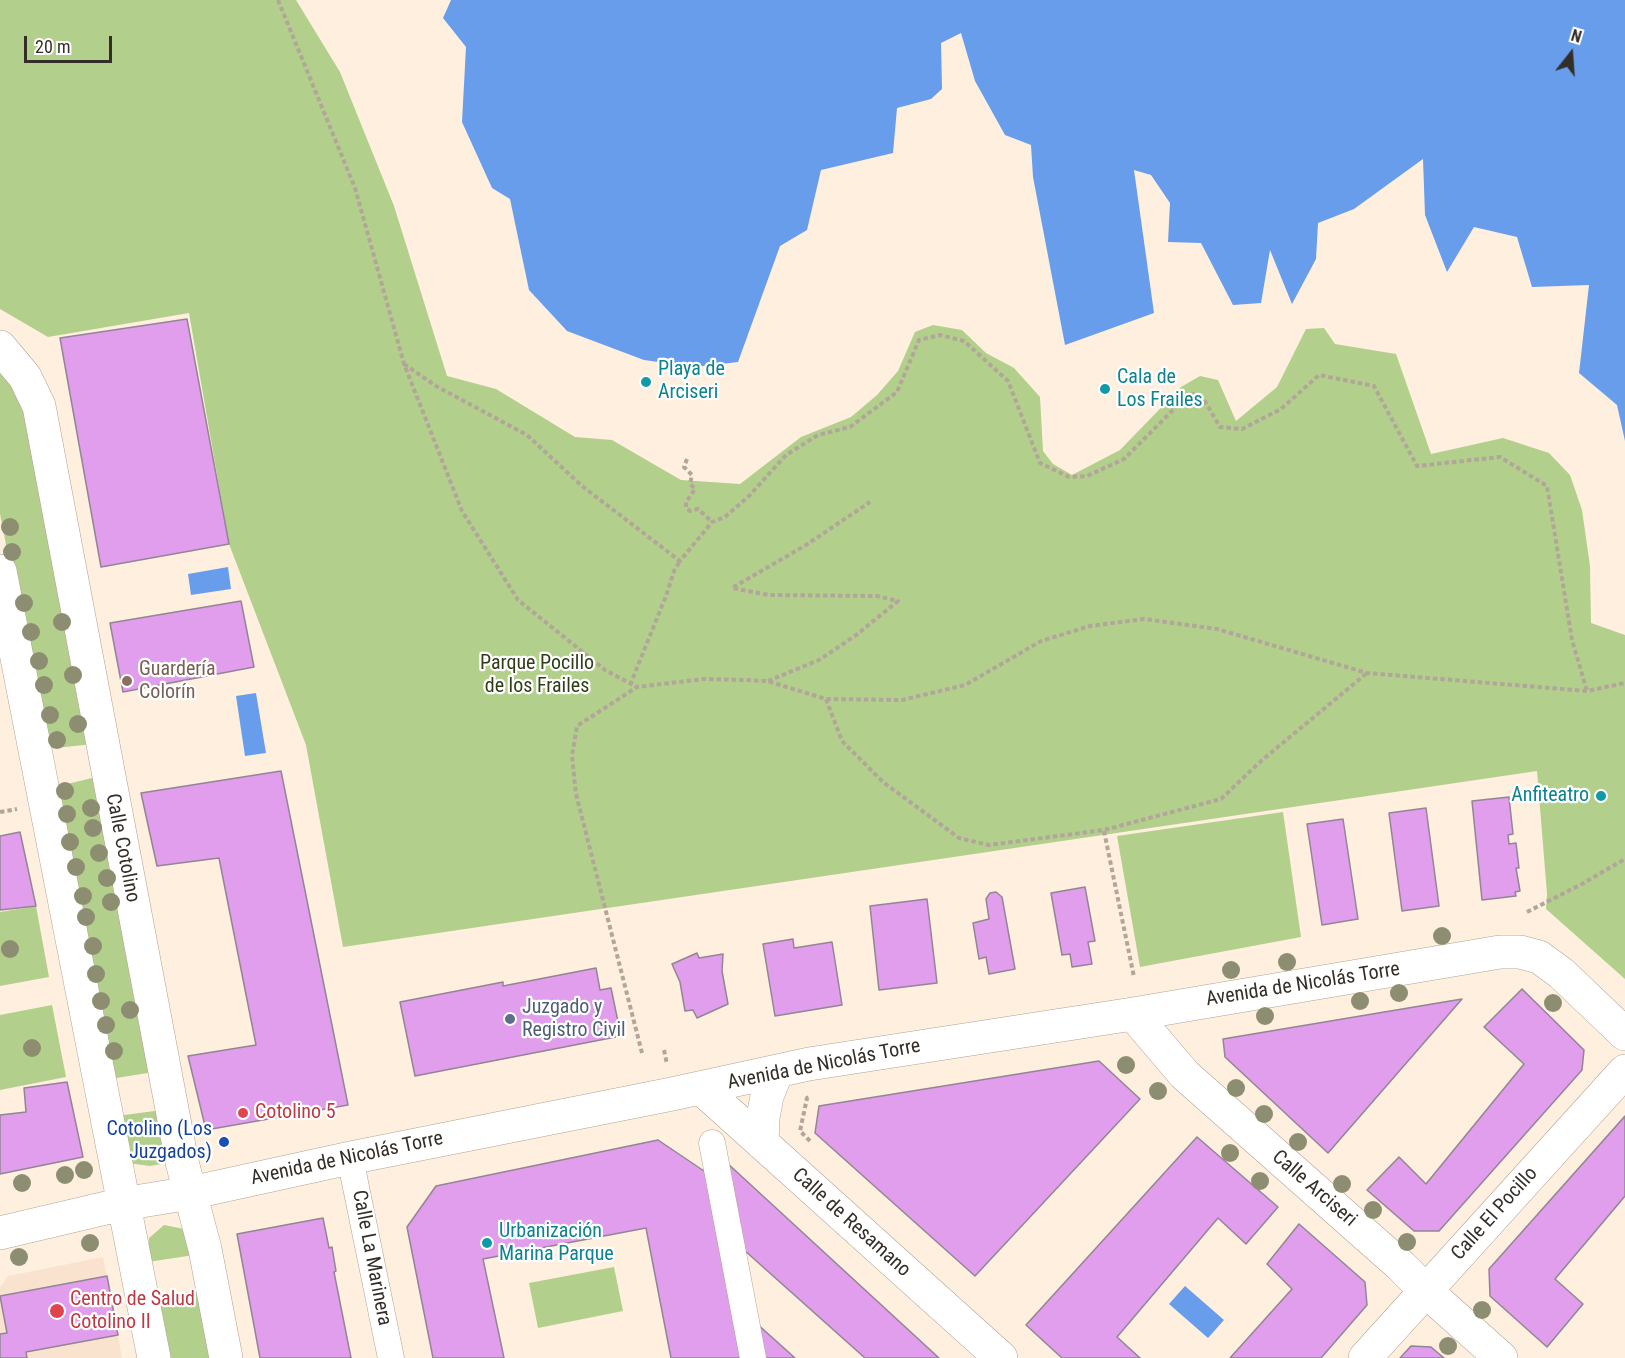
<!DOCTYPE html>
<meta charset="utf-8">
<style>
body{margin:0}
#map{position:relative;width:1625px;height:1358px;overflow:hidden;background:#ffefdf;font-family:"Roboto Condensed",sans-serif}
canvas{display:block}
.north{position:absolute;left:1541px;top:24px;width:60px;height:60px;-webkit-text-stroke:4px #fff;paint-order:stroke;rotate:17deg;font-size:16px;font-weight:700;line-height:24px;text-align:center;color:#342e29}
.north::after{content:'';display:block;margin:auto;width:21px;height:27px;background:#342e29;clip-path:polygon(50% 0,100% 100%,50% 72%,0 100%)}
.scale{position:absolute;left:24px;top:36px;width:88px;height:27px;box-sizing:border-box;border:3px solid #342e29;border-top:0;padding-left:8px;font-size:18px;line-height:21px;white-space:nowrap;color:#342e29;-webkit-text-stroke:4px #fff;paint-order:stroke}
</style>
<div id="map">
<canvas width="1625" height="1358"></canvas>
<div class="north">N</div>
<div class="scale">20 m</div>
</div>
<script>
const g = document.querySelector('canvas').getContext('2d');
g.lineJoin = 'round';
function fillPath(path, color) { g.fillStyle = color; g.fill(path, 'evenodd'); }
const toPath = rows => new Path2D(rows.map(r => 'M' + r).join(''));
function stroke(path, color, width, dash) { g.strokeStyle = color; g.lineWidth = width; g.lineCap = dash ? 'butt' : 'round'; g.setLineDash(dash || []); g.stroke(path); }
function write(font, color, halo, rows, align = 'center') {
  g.font = font + ' "Roboto Condensed",sans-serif'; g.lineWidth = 4.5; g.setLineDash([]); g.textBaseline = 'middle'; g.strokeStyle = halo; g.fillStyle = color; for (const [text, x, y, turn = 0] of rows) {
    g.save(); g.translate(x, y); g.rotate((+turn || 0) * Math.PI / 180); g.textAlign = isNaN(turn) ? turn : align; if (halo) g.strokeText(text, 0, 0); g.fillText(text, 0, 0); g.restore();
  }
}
const built = toPath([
 [103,1257,122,1358,0,1358,0,1287,8,1276]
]);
const green = toPath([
 [0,0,296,0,340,72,394,206,447,376,496,389,575,437,612,440,681,480,740,484,801,437,851,417,877,395,898,371,915,332,933,325,962,330,986,353,1014,368,1040,397,1043,451,1053,464,1072,475,1120,450,1181,387,1200,376,1218,380,1236,421,1277,387,1306,329,1324,328,1335,344,1396,354,1431,454,1503,438,1549,453,1570,475,1582,510,1590,566,1591,623,1625,635,1625,979,1546,909,1547,894,1537,771,343,947,306,745,229,544,189,313,48,337,0,309],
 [0,362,18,385,93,744,46,749,0,514],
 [96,777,154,1072,110,1079,55,787],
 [1283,812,1301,937,1140,967,1117,836],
 [36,906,49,977,0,986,0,912],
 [52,1005,66,1077,0,1090,0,1015],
 [162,1110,171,1150,162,1164,150,1166,128,1163,117,1116],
 [164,1225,184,1229,194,1255,148,1262,149,1238],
 [614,1267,623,1311,538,1328,529,1283],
 [201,1290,214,1358,167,1358,156,1297]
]);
const water = toPath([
 [451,0,1625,0,1625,441,1617,405,1579,373,1589,285,1532,287,1517,237,1474,227,1447,272,1425,215,1423,159,1354,209,1318,223,1316,259,1292,304,1270,250,1261,303,1233,305,1201,243,1168,242,1170,203,1151,175,1134,170,1154,313,1065,345,1033,177,1031,145,1005,135,975,81,961,33,941,43,942,89,931,99,897,108,893,153,821,170,807,230,780,246,738,362,695,367,644,360,567,331,529,290,510,199,492,188,462,122,466,47,443,18],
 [228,567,231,589,191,595,188,574],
 [256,693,266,753,245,756,236,696],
 [1185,1286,1224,1320,1208,1338,1169,1304]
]);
const building = toPath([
 [187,319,229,544,101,567,60,338,187,319],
 [241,601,254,667,123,692,110,623,241,601],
 [281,771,348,1105,206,1130,188,1056,256,1045,219,858,157,866,141,793,281,771],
 [1509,797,1513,834,1508,835,1509,844,1516,843,1519,868,1516,868,1520,891,1515,892,1516,896,1482,900,1472,801,1509,797],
 [1426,808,1439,906,1402,911,1389,813,1426,808],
 [1343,819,1358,919,1322,925,1307,824,1343,819],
 [20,832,36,906,0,910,0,836,20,832],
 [1085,887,1095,941,1088,942,1092,964,1072,967,1070,954,1062,955,1051,893,1085,887],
 [996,892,1002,897,1015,969,989,974,986,957,979,959,973,923,989,919,986,899,990,893,996,892],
 [927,899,937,983,879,990,870,906,927,899],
 [793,939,794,948,832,942,842,1005,775,1016,763,944,793,939],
 [697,953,699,958,723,954,722,971,728,1004,697,1018,693,1010,685,1011,680,982,672,964,697,953],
 [596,968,600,990,611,988,621,1036,415,1076,400,1002,503,982,503,986,596,968],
 [1522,989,1584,1050,1582,1070,1439,1231,1414,1231,1367,1190,1399,1157,1426,1184,1524,1064,1484,1027,1522,989],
 [1462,999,1328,1153,1225,1057,1223,1039,1462,999],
 [1099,1061,1140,1099,975,1276,815,1133,819,1106,1099,1061],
 [67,1082,83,1157,0,1174,0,1115,26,1112,24,1088,67,1082],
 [1625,1116,1625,1196,1555,1279,1583,1304,1547,1347,1490,1296,1489,1269,1625,1116],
 [1197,1137,1278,1207,1246,1244,1218,1218,1117,1337,1140,1358,1062,1358,1026,1325,1197,1137],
 [658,1140,707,1173,744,1358,671,1358,646,1228,483,1259,504,1358,433,1358,407,1227,436,1186,658,1140],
 [726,1162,939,1358,865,1358,744,1250,726,1162],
 [323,1218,329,1248,332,1247,336,1271,334,1272,351,1358,260,1358,237,1234,323,1218],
 [1299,1224,1365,1282,1367,1305,1321,1358,1230,1358,1292,1289,1267,1264,1299,1224],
 [107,1276,118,1335,26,1352,27,1358,0,1358,0,1334,7,1333,0,1296,107,1276],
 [755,1322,795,1358,762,1358,755,1322],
 [1411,1346,1431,1347,1444,1358,1400,1358,1411,1346]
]);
const path = toPath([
 [278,0,355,188,404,364,462,511,518,600,605,670,637,687],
 [404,364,436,386,527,435,582,486,680,561,712,522,725,517,749,496,786,455,818,435,850,427,897,392,919,340,940,335,964,341,1008,381,1040,463,1069,477,1087,476,1124,459,1190,393,1203,398,1220,427,1242,429,1281,409,1319,375,1374,386,1417,466,1500,457,1547,486,1572,640,1587,691],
 [687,459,684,467,692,475,690,484,695,489,686,502,686,508,690,511,698,509,712,522],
 [768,681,819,660,855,636,898,601,877,596,769,595,732,588,806,545,870,502],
 [630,685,666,596,674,571,680,561],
 [826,699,842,741,883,782,959,838,989,845,1104,830,1221,799,1261,761,1367,673],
 [0,812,17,809],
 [1104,831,1134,977],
 [1527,912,1582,884,1625,859],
 [664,1050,667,1064],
 [642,1053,576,794,572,756,577,726,637,687,704,679,744,680,767,681,826,699,902,700,965,685,1041,641,1090,626,1144,619,1217,629,1367,673,1587,691,1625,683],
 [810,1141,800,1131,807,1098,810,1097]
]);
const pedestrian = toPath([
 [712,1143,753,1358],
 [350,1158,391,1358]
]);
const minor = toPath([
 [0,347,25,377,39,406,182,1162,205,1249,226,1358],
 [0,571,154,1358],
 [1133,1014,1185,1075,1401,1266,1426,1291,1501,1358],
 [701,1088,1001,1358],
 [762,1143,763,1118,767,1096,777,1071],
 [0,1233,123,1204,190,1193,350,1158,672,1094,809,1064,1133,1014,1500,952,1520,952,1539,957,1561,973,1625,1034],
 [1365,1358,1625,1071]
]);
const trees = [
 [10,527],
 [12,552],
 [24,603],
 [62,622],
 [31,632],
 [39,661],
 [73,675],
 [44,685],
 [50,715],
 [78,724],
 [57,740],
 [65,791],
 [91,808],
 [67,814],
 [93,828],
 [70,842],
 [99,853],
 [76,867],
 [107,878],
 [83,896],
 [111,902],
 [86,917],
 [1442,936],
 [93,946],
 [10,949],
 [1287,962],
 [1231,970],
 [96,974],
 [1399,993],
 [101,1001],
 [1360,1001],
 [1553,1003],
 [130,1010],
 [1265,1016],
 [106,1025],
 [32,1048],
 [114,1051],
 [1126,1065],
 [1236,1088],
 [1158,1091],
 [1264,1114],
 [1298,1142],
 [1230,1153],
 [84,1170],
 [65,1175],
 [1260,1181],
 [22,1183],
 [1342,1184],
 [1373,1210],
 [1407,1242],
 [90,1243],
 [19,1257],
 [1482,1310],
 [1448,1346]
];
const markers = [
 [646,382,6,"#0f9aa8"],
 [1105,389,6,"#0f9aa8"],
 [127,681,6,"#8d6e63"],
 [1601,796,6,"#0f9aa8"],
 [510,1019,6,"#5c6f8a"],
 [243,1113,6,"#e0444e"],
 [224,1142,6,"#1a4fb4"],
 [487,1243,6,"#0f9aa8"],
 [57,1311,8,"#e0444e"]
];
const cultureNames = [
 ["Playa de",658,370],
 ["Arciseri",658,393],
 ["Cala de",1117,378],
 ["Los Frailes",1117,401],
 ["Anfiteatro",1589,796,"right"],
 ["Urbanización",499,1232],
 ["Marina Parque",499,1255]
];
const parkNames = [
 ["Parque Pocillo",537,664],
 ["de los Frailes",537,687]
];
const educationNames = [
 ["Guardería",139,670],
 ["Colorín",139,693]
];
const streetNames = [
 ["Calle Cotolino",122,848,79],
 ["Avenida de Nicolás Torre",1303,985,-9],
 ["Avenida de Nicolás Torre",824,1065,-11],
 ["Avenida de Nicolás Torre",347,1159,-12],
 ["Calle Arciseri",1314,1189,41],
 ["Calle El Pocillo",1495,1214,-48],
 ["Calle de Resamano",851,1223,42],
 ["Calle La Marinera",371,1258,79]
];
const serviceNames = [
 ["Juzgado y",522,1008],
 ["Registro Civil",522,1031]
];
const healthNames = [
 ["Cotolino 5",255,1113],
 ["Centro de Salud",70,1300],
 ["Cotolino II",70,1323]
];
const transitNames = [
 ["Cotolino (Los",212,1130],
 ["Juzgados)",212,1153]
];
fillPath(built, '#f9e3ce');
fillPath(green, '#b3cf8c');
fillPath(water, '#679deb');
fillPath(building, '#e09eec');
stroke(building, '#928594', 1.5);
stroke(pedestrian, '#b1a294', 27);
stroke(minor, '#b1a294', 34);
stroke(path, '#b2a59a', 4, [4.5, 3]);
stroke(pedestrian, '#fff', 26);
stroke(minor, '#fff', 33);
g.fillStyle = '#8d8e71';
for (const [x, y] of trees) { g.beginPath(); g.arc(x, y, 9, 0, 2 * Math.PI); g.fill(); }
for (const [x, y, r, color] of markers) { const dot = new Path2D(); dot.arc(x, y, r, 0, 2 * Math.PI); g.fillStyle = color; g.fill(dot); stroke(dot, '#fff', 2); }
write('20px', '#0d838f', '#fff', cultureNames, 'left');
write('20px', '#2f3e17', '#fff', parkNames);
write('20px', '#785e54', '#fff', educationNames, 'left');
write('20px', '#342e29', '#fff', streetNames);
write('20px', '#4e5e75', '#fff', serviceNames, 'left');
write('20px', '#be3a42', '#fff', healthNames, 'left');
write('20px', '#164399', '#fff', transitNames, 'right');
</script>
